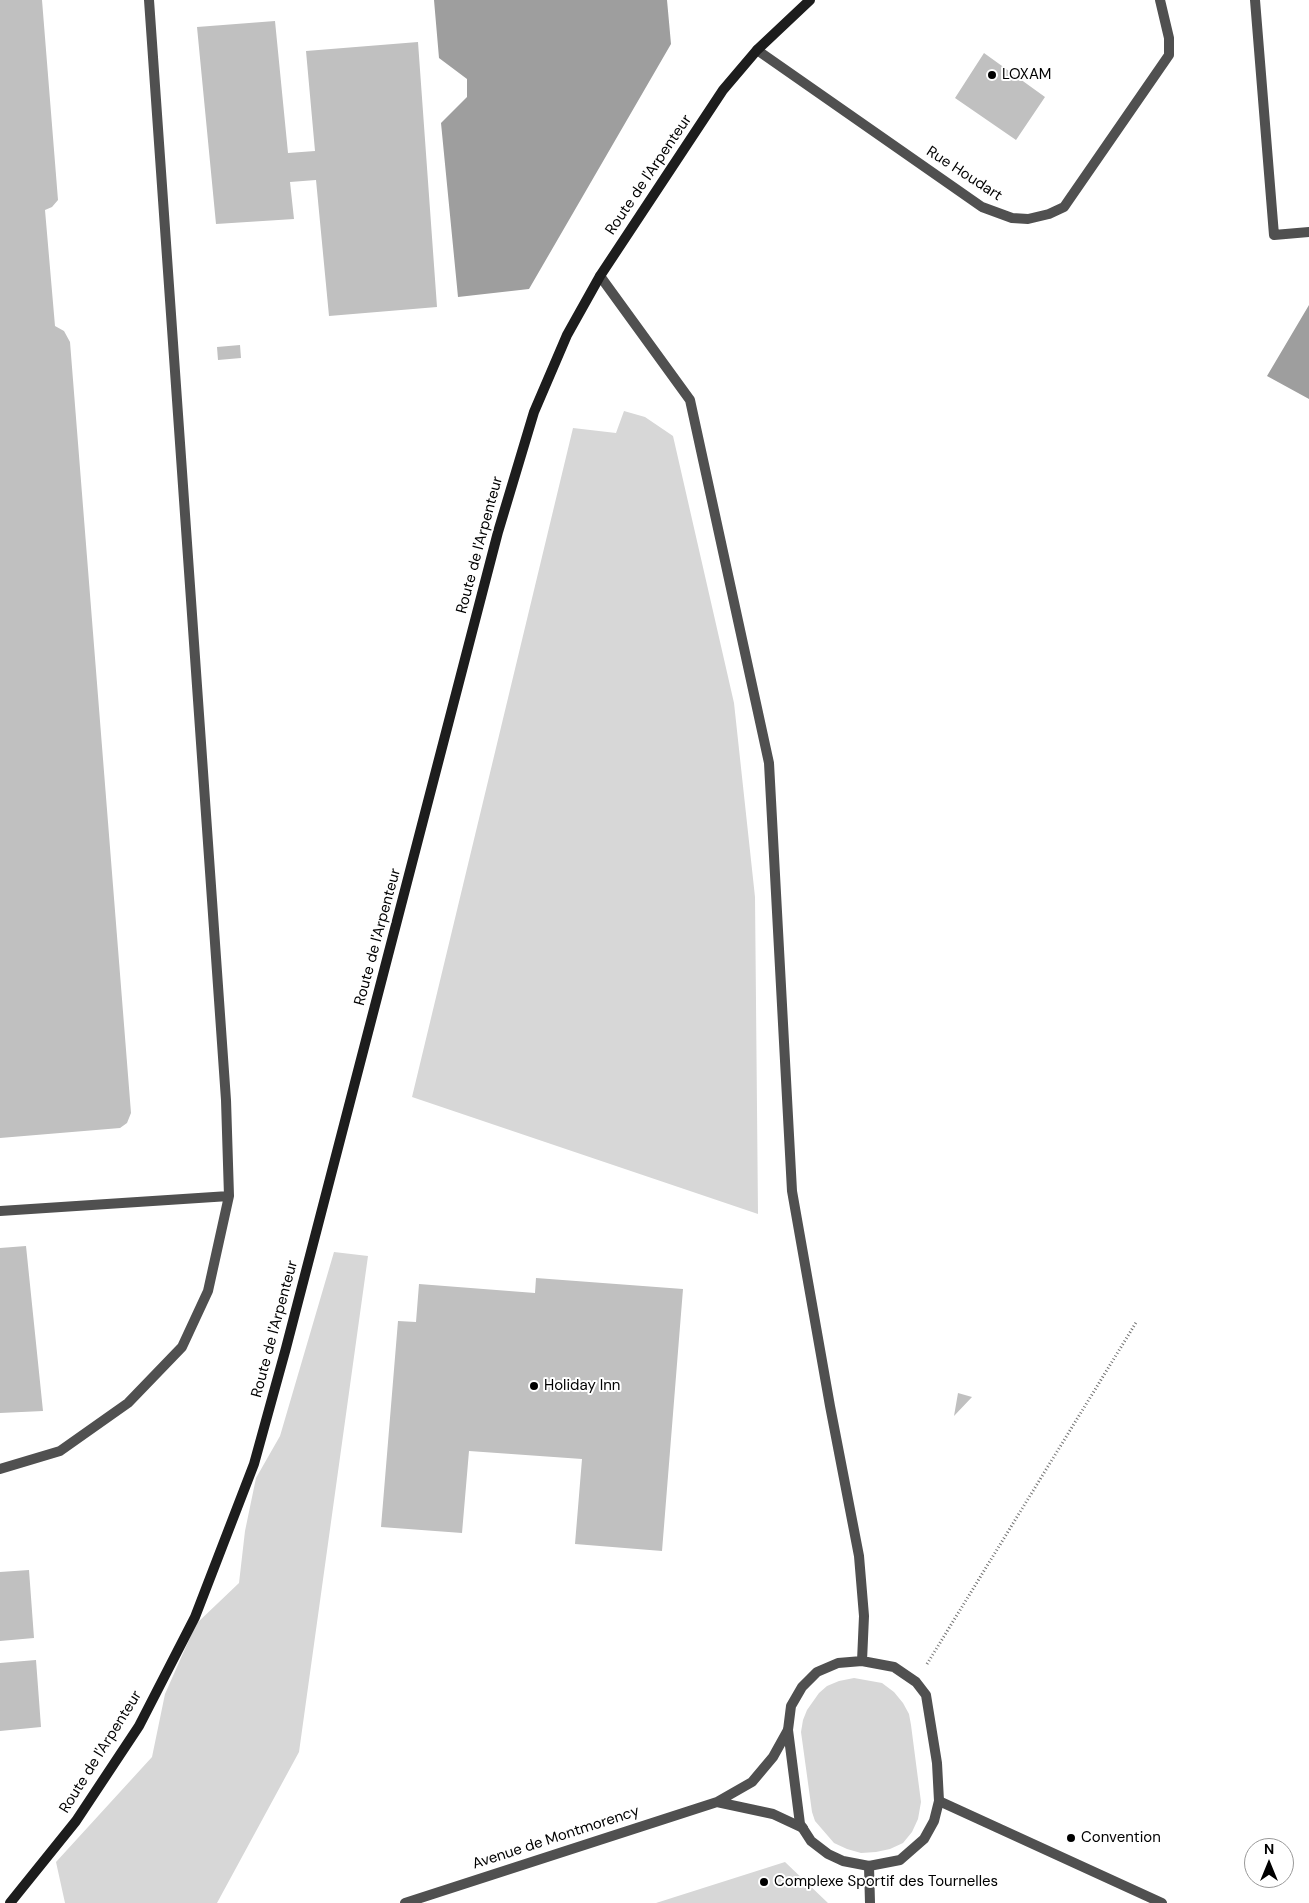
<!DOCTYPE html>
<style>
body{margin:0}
#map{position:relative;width:1309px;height:1903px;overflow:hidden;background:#fff;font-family:"DM Sans",sans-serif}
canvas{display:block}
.north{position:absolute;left:1244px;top:1838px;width:50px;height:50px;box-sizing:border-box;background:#fff;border:1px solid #999;border-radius:50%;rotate:0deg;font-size:14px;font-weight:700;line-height:20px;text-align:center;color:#000}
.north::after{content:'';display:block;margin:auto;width:18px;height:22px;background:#000;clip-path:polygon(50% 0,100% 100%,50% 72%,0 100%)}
</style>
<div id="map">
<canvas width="1309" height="1903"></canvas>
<div class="north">N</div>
</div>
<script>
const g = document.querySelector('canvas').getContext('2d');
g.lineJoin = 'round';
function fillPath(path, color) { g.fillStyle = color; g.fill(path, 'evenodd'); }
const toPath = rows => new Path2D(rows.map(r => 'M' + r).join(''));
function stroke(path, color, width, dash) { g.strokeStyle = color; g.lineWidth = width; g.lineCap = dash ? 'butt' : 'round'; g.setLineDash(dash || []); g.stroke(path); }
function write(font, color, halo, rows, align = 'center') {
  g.font = font + ' "DM Sans",sans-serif'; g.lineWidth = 4; g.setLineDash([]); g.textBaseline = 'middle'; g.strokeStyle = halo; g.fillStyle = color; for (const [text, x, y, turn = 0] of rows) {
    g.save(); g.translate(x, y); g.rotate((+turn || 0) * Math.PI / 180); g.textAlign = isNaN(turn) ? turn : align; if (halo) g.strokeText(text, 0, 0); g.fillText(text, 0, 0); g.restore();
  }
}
const green = toPath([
 [624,411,645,417,673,436,734,703,755,897,758,1214,412,1097,573,428,616,433],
 [334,1252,368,1256,299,1752,217,1903,65,1903,56,1862,152,1757,165,1694,196,1624,239,1583,245,1531,256,1478,280,1436],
 [854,1678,882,1683,894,1692,903,1703,909,1714,911,1725,921,1802,918,1819,912,1832,903,1843,890,1849,876,1852,861,1853,847,1849,834,1843,815,1821,812,1812,801,1732,803,1720,807,1710,819,1693,827,1686,839,1681],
 [785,1862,828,1903,656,1903]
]);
const water = toPath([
 [434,0,667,0,671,44,529,289,458,297,441,123,467,97,467,79,439,58],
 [1309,305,1309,399,1267,376]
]);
const building = toPath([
 [0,0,42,0,58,200,52,207,45,210,55,326,64,331,70,342,131,1113,127,1123,120,1128,0,1138],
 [275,21,288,153,315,151,306,51,418,42,437,307,329,316,316,180,290,182,294,219,216,224,197,27],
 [984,53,1045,97,1016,140,955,98],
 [240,345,241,358,218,360,217,347],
 [26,1246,43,1411,0,1413,0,1248],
 [536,1278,683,1289,662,1551,575,1544,582,1459,469,1451,462,1533,381,1527,398,1321,416,1322,419,1284,535,1293],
 [958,1393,972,1397,954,1416],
 [29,1570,34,1638,0,1641,0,1572],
 [36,1660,41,1727,0,1731,0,1663]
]);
const path = toPath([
 [927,1664,1137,1321]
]);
const service = toPath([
 [1255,0,1274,235,1309,232],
 [757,50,982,207,1012,218,1028,219,1049,214,1064,207,1169,55,1169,38,1160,0],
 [0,1211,229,1196],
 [0,1469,60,1451,128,1403,182,1347,208,1291,229,1196,226,1100,149,0]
]);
const minor = toPath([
 [939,1801,1162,1903],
 [717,1802,773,1814,803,1828],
 [405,1903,717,1802,752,1782,773,1757,788,1730]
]);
const tertiary = toPath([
 [600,276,690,400,769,763,792,1191,830,1406,859,1556,864,1616,862,1661],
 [862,1661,894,1667,916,1682,926,1695,937,1763,939,1801,934,1821,924,1839,900,1860,869,1866,843,1861,828,1854,811,1841,800,1824,788,1730,791,1706,802,1687,817,1672,838,1663,862,1661],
 [869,1866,870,1903]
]);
const secondary = toPath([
 [10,1903,76,1821,139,1726,195,1617,254,1464,286,1348,498,532,534,412,567,335,600,276,723,90,757,50,810,0]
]);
const markers = [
 [992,75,5,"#000"],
 [534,1386,5,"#000"],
 [1071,1838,5,"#000"],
 [764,1882,5,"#000"]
];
const poiNames = [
 ["LOXAM",1002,75],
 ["Holiday Inn",544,1386],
 ["Convention",1081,1838],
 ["Complexe Sportif des Tournelles",774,1882]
];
const streetNames = [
 ["Rue Houdart",964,174,33],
 ["Route de l'Arpenteur",649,175,-56],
 ["Route de l'Arpenteur",480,545,-75],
 ["Route de l'Arpenteur",378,937,-75],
 ["Route de l'Arpenteur",275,1329,-75],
 ["Route de l'Arpenteur",101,1752,-58],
 ["Avenue de Montmorency",556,1838,-18]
];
fillPath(green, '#d7d7d7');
fillPath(water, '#9e9e9e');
fillPath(building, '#c0c0c0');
stroke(path, '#727272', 3, [1, 2.5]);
stroke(service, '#505050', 10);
stroke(minor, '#505050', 10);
stroke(tertiary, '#505050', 10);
stroke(secondary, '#1d1d1d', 10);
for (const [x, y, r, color] of markers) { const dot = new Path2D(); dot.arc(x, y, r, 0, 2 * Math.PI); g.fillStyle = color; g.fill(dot); stroke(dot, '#fff', 2); }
write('15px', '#000', '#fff', poiNames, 'left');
write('15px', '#000', '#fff', streetNames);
</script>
